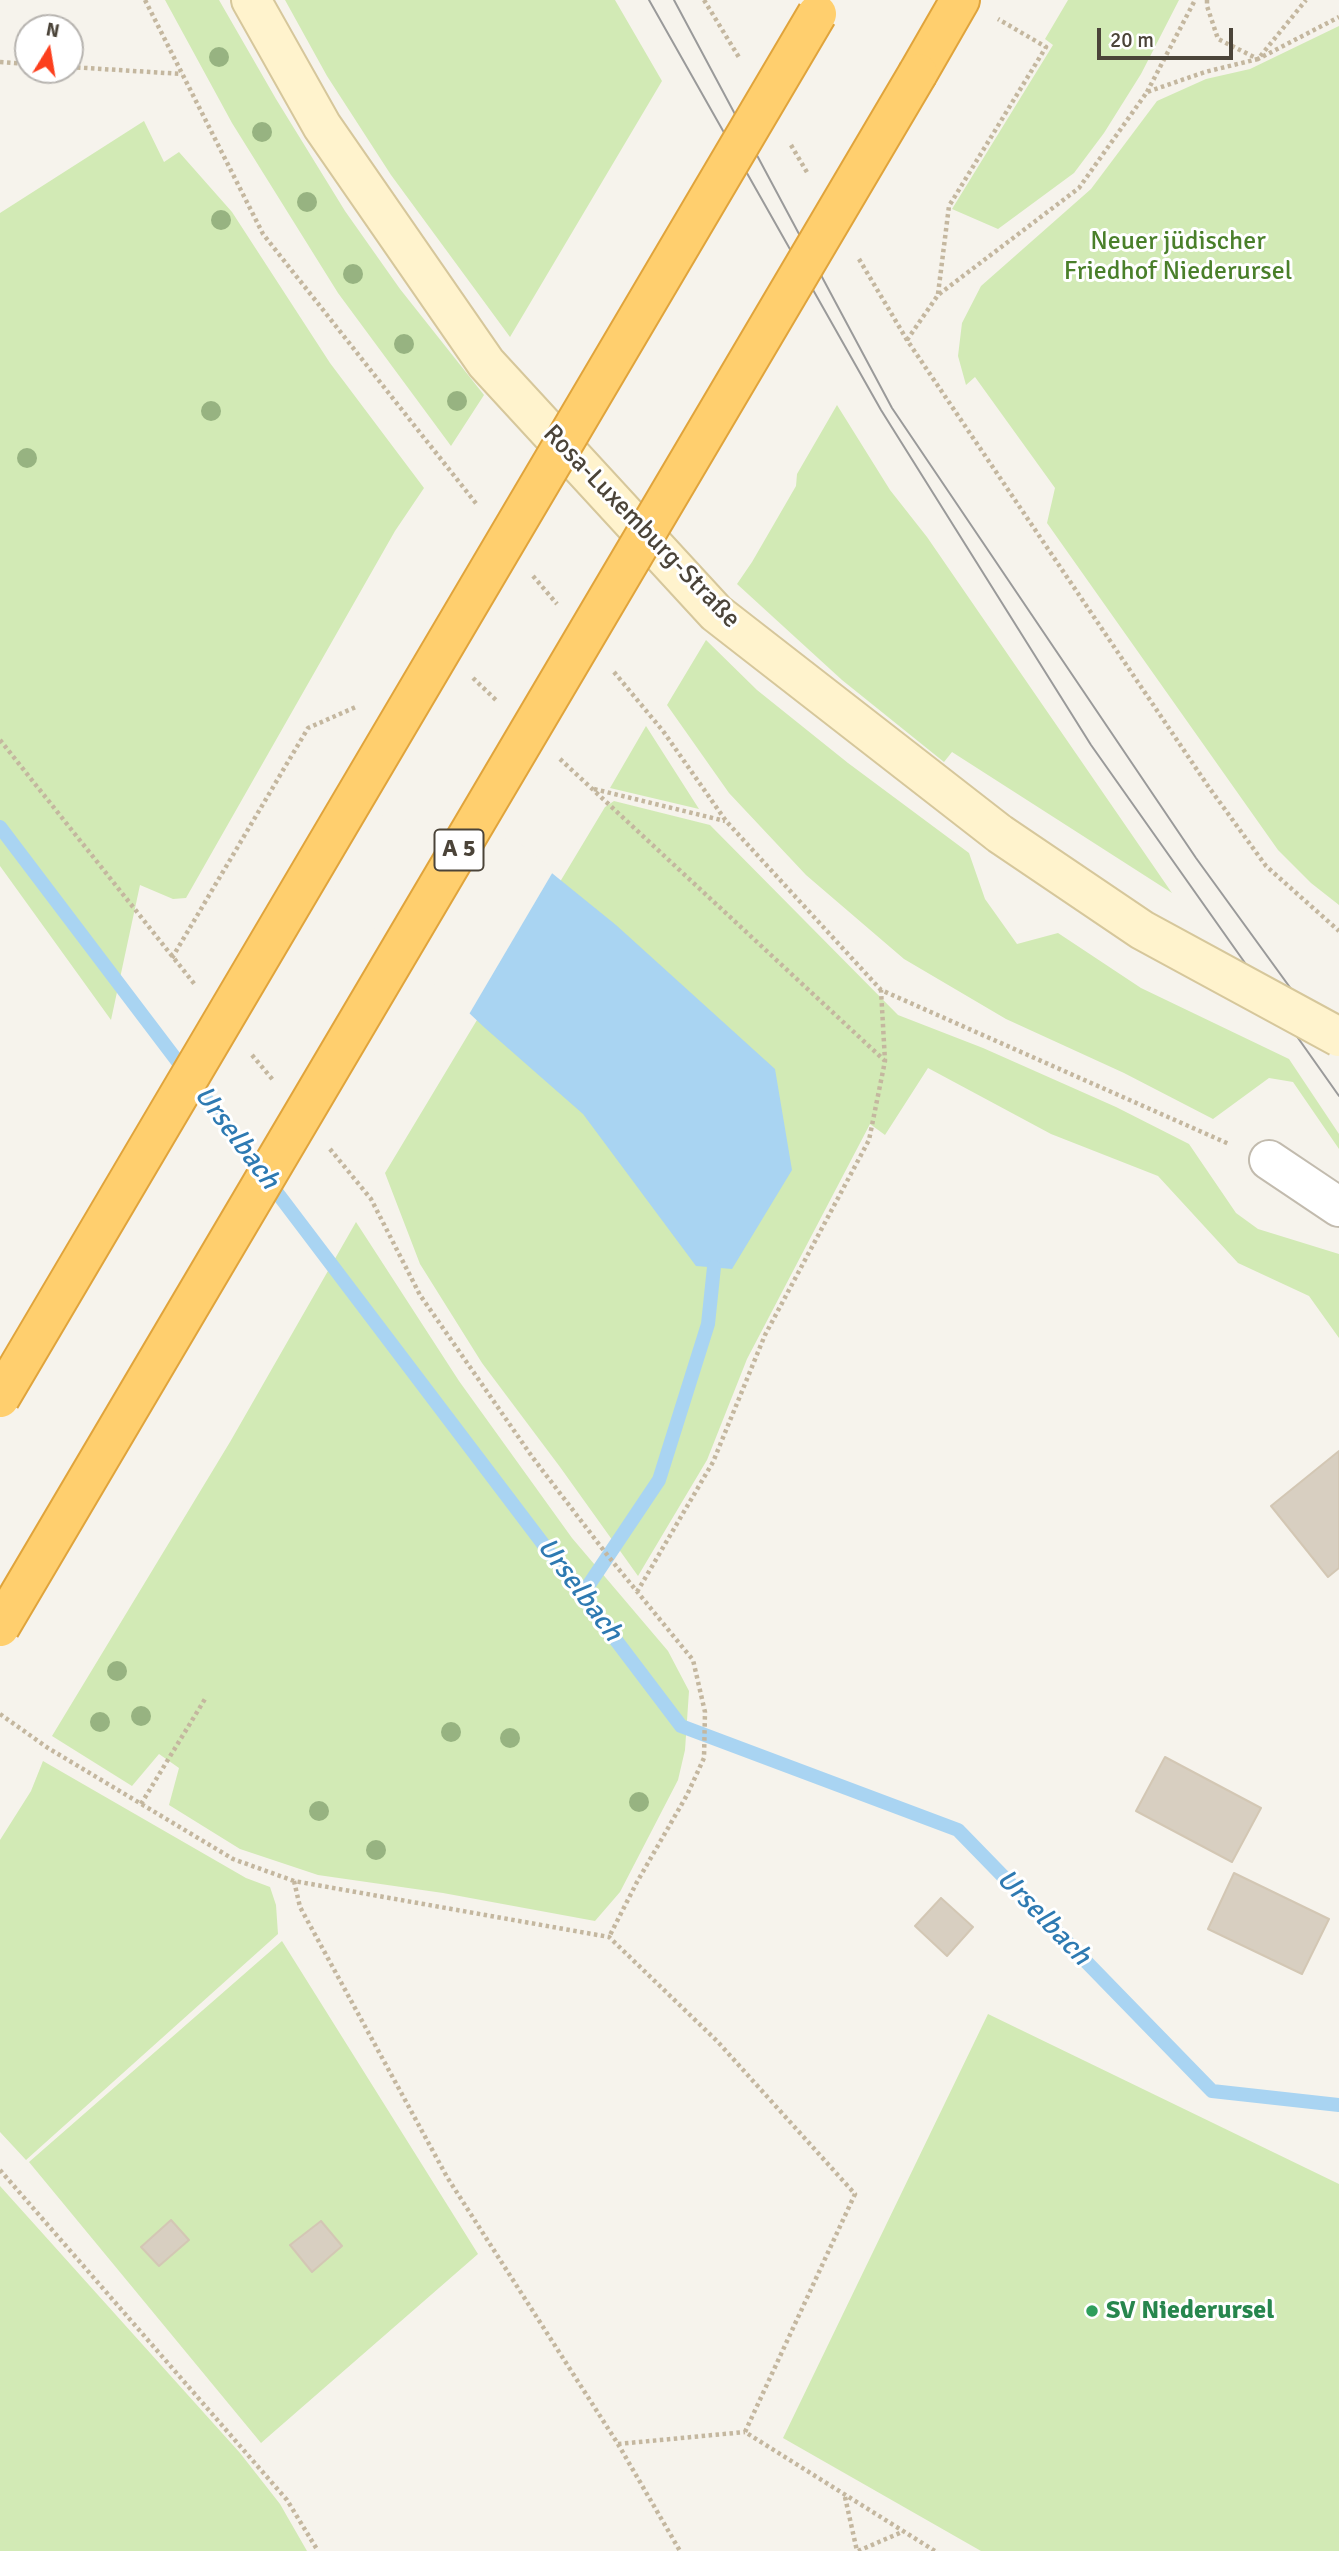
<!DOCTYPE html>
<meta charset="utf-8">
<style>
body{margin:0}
#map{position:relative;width:1339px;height:2551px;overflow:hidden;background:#f6f3ec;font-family:Signika,sans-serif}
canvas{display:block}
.north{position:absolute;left:14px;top:14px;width:70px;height:70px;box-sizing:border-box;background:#fff;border:2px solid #b7b4b0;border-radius:50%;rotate:11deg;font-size:19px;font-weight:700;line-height:28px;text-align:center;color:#4b4439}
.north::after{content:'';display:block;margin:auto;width:24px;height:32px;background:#fc3f1d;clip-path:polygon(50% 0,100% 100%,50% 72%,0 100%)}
.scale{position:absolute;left:1097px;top:28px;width:136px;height:32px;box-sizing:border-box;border:4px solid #4b4439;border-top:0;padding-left:9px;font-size:21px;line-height:24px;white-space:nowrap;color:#4b4439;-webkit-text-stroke:5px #fff;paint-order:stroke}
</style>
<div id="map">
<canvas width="1339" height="2551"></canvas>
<div class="north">N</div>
<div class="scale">20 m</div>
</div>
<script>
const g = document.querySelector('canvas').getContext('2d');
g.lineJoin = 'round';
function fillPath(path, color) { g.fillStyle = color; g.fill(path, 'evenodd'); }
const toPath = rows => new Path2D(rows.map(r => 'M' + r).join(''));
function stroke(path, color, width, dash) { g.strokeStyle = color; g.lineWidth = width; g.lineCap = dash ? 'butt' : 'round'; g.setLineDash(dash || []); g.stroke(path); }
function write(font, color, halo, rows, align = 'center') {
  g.font = font + ' Signika,sans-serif'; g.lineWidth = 6; g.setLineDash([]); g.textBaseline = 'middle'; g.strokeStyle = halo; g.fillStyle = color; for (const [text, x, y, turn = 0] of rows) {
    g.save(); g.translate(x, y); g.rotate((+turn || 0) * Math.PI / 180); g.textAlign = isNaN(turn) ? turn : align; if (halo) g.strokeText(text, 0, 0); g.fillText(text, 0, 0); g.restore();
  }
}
const green = toPath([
 [165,0,219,0,276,99,345,211,400,289,484,395,451,446,338,293,232,123],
 [285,0,615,0,662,81,510,337,391,175,327,76],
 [1068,0,1179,0,1141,74,1104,133,1074,173,998,229,952,209,1053,45,1045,39],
 [1339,26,1339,905,1311,883,1278,850,1047,523,1055,488,975,377,966,385,958,356,962,323,981,286,1091,189,1157,101,1206,79,1250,69],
 [144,121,164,162,179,152,232,212,330,363,424,488,395,531,186,898,173,899,140,885,111,1020,0,866,0,213],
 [837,405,890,490,927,537,1172,893,952,752,944,762,842,680,737,584,752,562,796,486,797,474],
 [706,640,757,690,848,763,969,853,985,899,1017,944,1058,933,1141,988,1289,1059,1339,1134,1339,1149,1293,1082,1269,1078,1213,1119,1124,1073,1006,1019,904,959,806,875,729,793,667,705],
 [646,726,699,809,610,788],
 [614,801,710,825,898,1015,983,1048,1116,1107,1189,1144,1236,1213,1258,1229,1339,1254,1339,1338,1309,1296,1238,1263,1158,1176,1051,1134,928,1068,885,1135,870,1124,747,1359,707,1460,638,1576,560,1467,482,1363,420,1264,385,1173,605,807],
 [356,1222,459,1381,572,1538,668,1651,689,1691,685,1750,678,1780,620,1892,595,1921,443,1893,318,1875,240,1849,169,1805,179,1768,159,1754,132,1786,52,1736,230,1442],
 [43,1761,246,1878,270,1887,276,1905,278,1934,26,2160,0,2132,0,1840,31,1791],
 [282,1941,478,2254,261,2443,29,2162],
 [988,2014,1339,2184,1339,2551,981,2551,783,2438],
 [0,2186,240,2453,280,2504,307,2551,0,2551]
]);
const water = toPath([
 [516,844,616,925,775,1069,792,1170,732,1269,696,1266,583,1114,485,1028,335,887]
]);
const pier = toPath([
 [360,811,517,841,554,870,468,1016,333,890,357,814]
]);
const stream = toPath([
 [0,827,681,1726,958,1830,1212,2091,1339,2105],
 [582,1595,659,1480,708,1324,714,1267]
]);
const building = toPath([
 [1339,1451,1339,1568,1328,1577,1271,1506,1339,1451],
 [1165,1757,1261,1808,1232,1862,1136,1811,1165,1757],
 [1234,1873,1329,1919,1302,1974,1208,1929,1234,1873],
 [941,1898,973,1927,947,1956,915,1926,941,1898],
 [171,2220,189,2240,159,2266,141,2247,171,2220],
 [321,2221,342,2246,312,2272,290,2245,321,2221]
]);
const path = toPath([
 [145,0,263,234,478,506],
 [704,0,740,59],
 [1207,0,1207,6,1218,39,1258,59,1339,17],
 [0,62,28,64],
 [70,67,182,74],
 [1147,92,1195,0],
 [791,145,808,174],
 [859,259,907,340,1208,786,1266,866,1339,931],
 [938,294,949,206,1046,47,998,19],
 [907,340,938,295,1079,188,1147,92,1205,72,1258,59,1306,0],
 [533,576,557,604],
 [614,672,663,731,726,821,881,990,1229,1144],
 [473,678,497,701],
 [0,740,196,986],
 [560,759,884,1060],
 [594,789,725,821],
 [172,958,308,728,358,706],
 [252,1055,273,1080],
 [330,1149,371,1199,420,1295,533,1458,608,1556,693,1660,705,1712,704,1758,687,1795,637,1882,609,1937],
 [637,1592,713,1462,765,1335,869,1140,885,1061,881,990],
 [0,1714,48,1748,233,1859,294,1881,609,1937,717,2041,855,2194,745,2432,935,2551],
 [141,1804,205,1699],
 [294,1881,300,1907,447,2177,618,2444,680,2551],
 [0,2170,287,2500,318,2551],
 [618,2444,745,2432],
 [845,2497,857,2551],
 [858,2551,902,2532]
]);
const street = toPath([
 [1269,1160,1339,1207]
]);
const secondary = toPath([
 [251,0,322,126,486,363,716,613,1000,834]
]);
const highway = toPath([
 [918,73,960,0]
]);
const tram = toPath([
 [649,0,881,410,1091,745,1339,1096],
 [674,0,892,408,1196,858,1339,1055]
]);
const secondaryBridge = toPath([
 [1000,834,1142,930,1339,1037]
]);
const highwayBridge = toPath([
 [0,1398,817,14],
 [0,1627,918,73]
]);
const trees = [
 [219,57],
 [262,132],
 [307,202],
 [221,220],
 [353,274],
 [404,344],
 [457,401],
 [211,411],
 [27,458],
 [117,1671],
 [141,1716],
 [100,1722],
 [451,1732],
 [510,1738],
 [639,1802],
 [319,1811],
 [376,1850]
];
const markers = [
 [1092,2311,7,"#2e9e5b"]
];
const shields = [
 [459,850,49]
];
const shieldNames = [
 ["A 5",459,850]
];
const parkNames = [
 ["Neuer jüdischer",1178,242],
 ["Friedhof Niederursel",1178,272]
];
const streetNames = [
 ["Rosa-Luxemburg-Straße",641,527,46]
];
const leisureNames = [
 ["SV Niederursel",1106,2311]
];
const waterNames = [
 ["Urselbach",236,1138,53],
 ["Urselbach",579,1590,53],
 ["Urselbach",1043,1918,46]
];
fillPath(green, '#d2eab5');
fillPath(water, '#a9d4f2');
fillPath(pier, '#f6f3ec');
stroke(stream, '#a9d4f2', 14);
fillPath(building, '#d8cfc1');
stroke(building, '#d3c7b4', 2);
stroke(street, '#c2bbae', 42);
stroke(secondary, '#d6c79b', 42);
stroke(highway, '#e0a43c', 42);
stroke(path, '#c4b79f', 4.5, [3.5, 3.5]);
stroke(street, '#fff', 38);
stroke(secondary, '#fff3cd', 38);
stroke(highway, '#ffcf6e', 38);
stroke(tram, '#9a9a9a', 2);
stroke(secondaryBridge, '#d6c79b', 42, []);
stroke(highwayBridge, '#e0a43c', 42, []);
stroke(secondaryBridge, '#fff3cd', 38);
stroke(highwayBridge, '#ffcf6e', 38);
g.fillStyle = '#97b381';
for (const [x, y] of trees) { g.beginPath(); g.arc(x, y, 10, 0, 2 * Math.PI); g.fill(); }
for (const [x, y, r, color] of markers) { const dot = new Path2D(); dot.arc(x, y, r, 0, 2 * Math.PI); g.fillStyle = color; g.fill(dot); stroke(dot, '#fff', 2.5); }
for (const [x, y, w] of shields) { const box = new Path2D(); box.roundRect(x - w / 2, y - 20.5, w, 41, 5); g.fillStyle = '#fff'; g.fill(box); stroke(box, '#4b4439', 2); }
write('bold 24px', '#4b4439', null, shieldNames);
write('26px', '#4a7f2a', '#fff', parkNames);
write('26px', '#4b4439', '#fff', streetNames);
write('bold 26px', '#27864d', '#fff', leisureNames, 'left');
write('italic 28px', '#2e7ab2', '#fff', waterNames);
</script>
